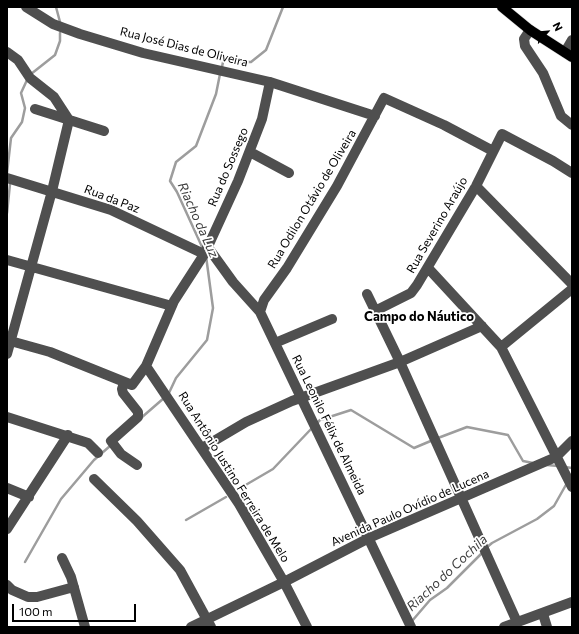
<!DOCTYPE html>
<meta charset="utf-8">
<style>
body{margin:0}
#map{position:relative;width:579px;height:634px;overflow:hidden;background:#fff;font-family:Commissioner,sans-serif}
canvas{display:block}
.frame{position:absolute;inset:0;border:8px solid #000;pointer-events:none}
.north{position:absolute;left:527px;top:12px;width:40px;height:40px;-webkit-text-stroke:3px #fff;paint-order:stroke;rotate:63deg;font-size:11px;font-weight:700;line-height:16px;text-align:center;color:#000}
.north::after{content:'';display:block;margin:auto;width:14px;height:18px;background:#000;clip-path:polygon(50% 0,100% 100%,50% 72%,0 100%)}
.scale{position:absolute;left:12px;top:604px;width:124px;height:18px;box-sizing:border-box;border:2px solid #000;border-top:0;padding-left:5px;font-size:12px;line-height:14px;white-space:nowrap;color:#000;-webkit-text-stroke:3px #fff;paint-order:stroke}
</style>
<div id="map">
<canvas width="579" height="634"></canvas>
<div class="frame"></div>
<div class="north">N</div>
<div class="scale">100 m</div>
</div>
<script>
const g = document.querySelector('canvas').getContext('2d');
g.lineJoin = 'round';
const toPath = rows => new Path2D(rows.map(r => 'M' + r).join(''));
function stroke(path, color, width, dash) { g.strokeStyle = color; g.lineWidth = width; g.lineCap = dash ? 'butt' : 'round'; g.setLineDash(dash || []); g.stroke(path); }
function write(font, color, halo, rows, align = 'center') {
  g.font = font + ' Commissioner,sans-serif'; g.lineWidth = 3.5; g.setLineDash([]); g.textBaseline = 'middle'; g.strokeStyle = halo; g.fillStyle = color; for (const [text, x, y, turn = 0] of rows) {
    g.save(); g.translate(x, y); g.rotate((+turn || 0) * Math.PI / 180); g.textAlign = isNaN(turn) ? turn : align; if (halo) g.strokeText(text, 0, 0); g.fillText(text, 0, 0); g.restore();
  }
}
const stream = toPath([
 [56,7,60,22],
 [222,67,223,62,229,57,240,62,251,62,266,50,283,7],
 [31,74,55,55,60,41,60,33],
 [7,173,11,138,22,122,25,108,21,93,27,80],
 [7,213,10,184],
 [203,249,177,192,170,181,176,162,196,146,216,94,220,74],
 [168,395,176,378,207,340,213,308,206,256],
 [141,418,164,398],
 [317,423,320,420,351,410,414,448,433,440],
 [438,438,467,427,508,435,523,461,533,463],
 [547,465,558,466],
 [565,467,572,468],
 [237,490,273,469,312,428],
 [186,520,226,497],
 [486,548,492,543,537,519,554,506,567,483],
 [25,562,61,499,94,460,110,446],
 [412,621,430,600,447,588,483,552]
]);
const minor = toPath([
 [26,7,53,24,80,34,143,53,270,82,375,116],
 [530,30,524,39,525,46,543,73,561,116,572,125],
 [7,52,18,60,30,78,54,97,69,120,52,191,7,354],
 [565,52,572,40],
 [35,109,104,131],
 [250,152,289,173],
 [7,178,111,210,204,254],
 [476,186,572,284],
 [207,246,233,282,260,312,411,627],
 [7,260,172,306],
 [428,268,501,347,572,487],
 [367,294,400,362,517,622],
 [375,311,411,293,417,285,476,186,502,134,553,161,572,173],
 [260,312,264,300,287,268,337,186,384,98,444,125,493,151],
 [7,340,50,352,132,385,146,366,174,301,205,253,238,181,262,119,270,82],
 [275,343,332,319],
 [501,347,572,289],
 [146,366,239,504,284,582,307,627],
 [124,383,122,389,123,393,138,412,138,417,111,441,121,454,137,465],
 [7,417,88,443,98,453],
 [202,448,246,422,292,401,400,362,482,326],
 [94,479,137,521,180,570,211,627],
 [7,488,29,497],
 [7,529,68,435],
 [62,558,71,577,85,627],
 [7,585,12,590,28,597,37,597,74,587],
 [543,614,547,627],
 [191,627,284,582,369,538,556,457,572,441],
 [504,627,572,602]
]);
const major = toPath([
 [502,7,530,30,572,57]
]);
const streetNames = [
 ["Rua José Dias de Oliveira",184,47,14],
 ["Rua do Sossego",228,167,-67],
 ["Rua da Paz",112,199,21],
 ["Rua Odilon Otávio de Oliveira",312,199,-59],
 ["Rua Severino Araújo",437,225,-60],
 ["Rua Leonilo Félix de Almeida",329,425,64],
 ["Rua Antônio Justino Ferreira de Melo",234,477,58],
 ["Avenida Paulo Ovídio de Lucena",410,508,-24]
];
const waterNames = [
 ["Riacho da Luz",198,220,66],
 ["Riacho do Cochila",447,573,-43]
];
const neighbourhoodNames = [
 ["Campo do Náutico",419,317]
];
stroke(stream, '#9d9d9d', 2.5);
stroke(major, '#dbdbdb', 11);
stroke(minor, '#4f4f4f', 10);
stroke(major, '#000', 10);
write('12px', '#000', '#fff', streetNames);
write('italic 13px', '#3e3e3e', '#fff', waterNames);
write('bold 13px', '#000', '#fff', neighbourhoodNames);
</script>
